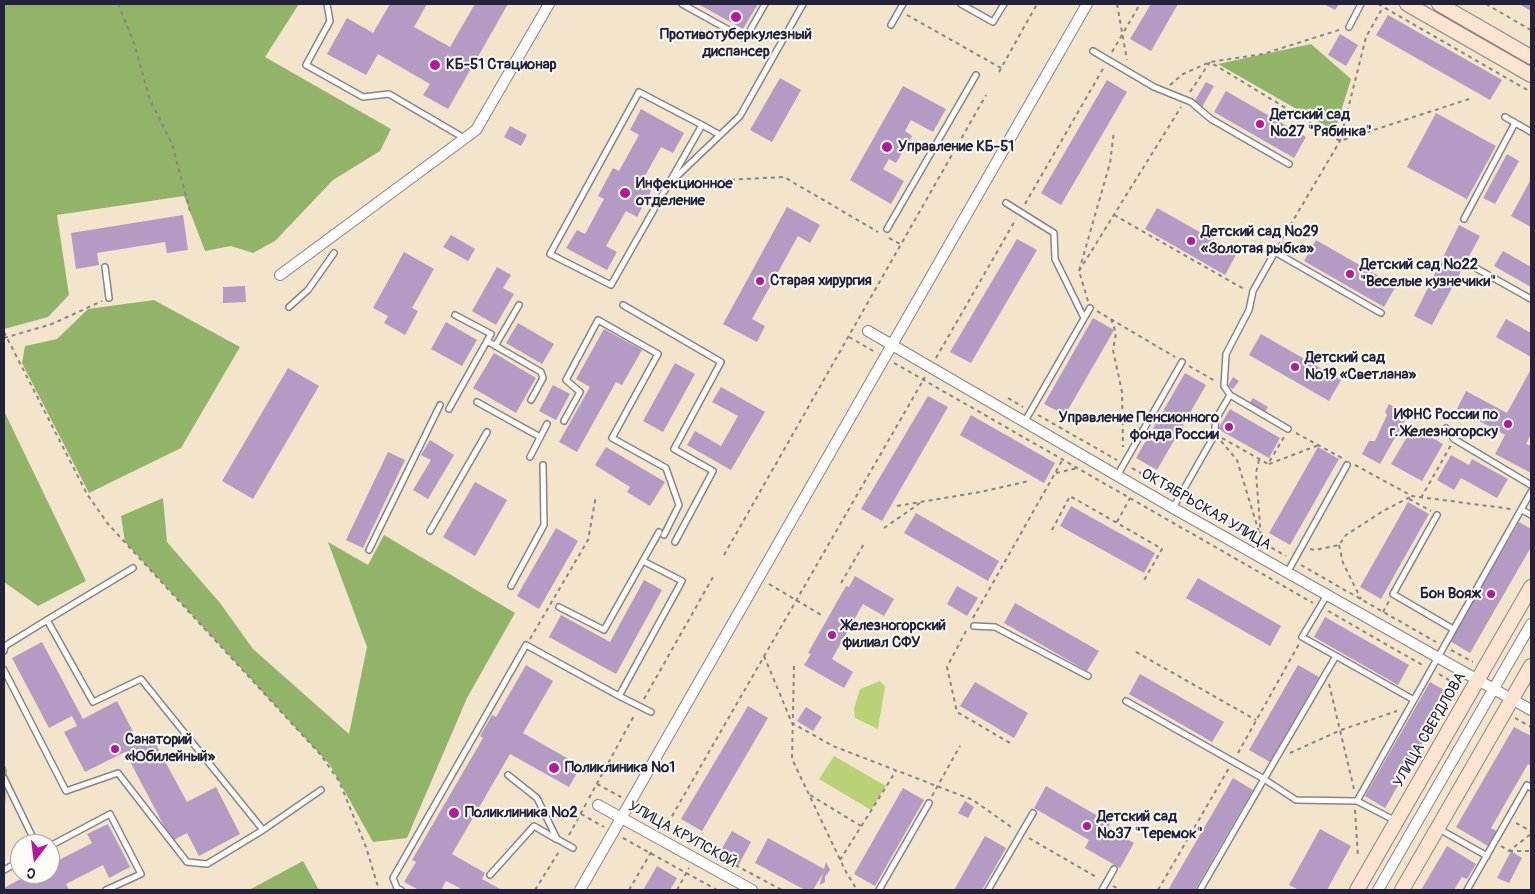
<!DOCTYPE html>
<meta charset="utf-8">
<style>
body{margin:0}
#map{position:relative;width:1535px;height:894px;overflow:hidden;background:#f3e5cc;font-family:Pangolin,sans-serif}
canvas{display:block}
.frame{position:absolute;inset:0;border:5px solid #22223b;pointer-events:none}
.north{position:absolute;left:10px;top:834px;width:50px;height:50px;box-sizing:border-box;background:#fdfcf7;border:1px solid #a5a5ac;border-radius:50%;rotate:195deg;font-size:14px;font-weight:700;line-height:20px;text-align:center;color:#22223b}
.north::after{content:'';display:block;margin:auto;width:18px;height:22px;background:#b5179e;clip-path:polygon(50% 0,100% 100%,50% 72%,0 100%)}
</style>
<div id="map">
<canvas width="1535" height="894"></canvas>
<div class="frame"></div>
<div class="north">С</div>
</div>
<script>
const g = document.querySelector('canvas').getContext('2d');
g.lineJoin = 'round';
function fillPath(path, color) { g.fillStyle = color; g.fill(path, 'evenodd'); }
const toPath = rows => new Path2D(rows.map(r => 'M' + r).join(''));
function stroke(path, color, width, dash) { g.strokeStyle = color; g.lineWidth = width; g.lineCap = dash ? 'butt' : 'round'; g.setLineDash(dash || []); g.stroke(path); }
function write(font, color, halo, rows, align = 'center') {
  g.font = font + ' Pangolin,sans-serif'; g.lineWidth = 4; g.setLineDash([]); g.textBaseline = 'middle'; g.strokeStyle = halo; g.fillStyle = color; for (const [text, x, y, turn = 0] of rows) {
    g.save(); g.translate(x, y); g.rotate((+turn || 0) * Math.PI / 180); g.textAlign = isNaN(turn) ? turn : align; if (halo) g.strokeText(text, 0, 0); g.fillText(text, 0, 0); g.restore();
  }
}
const green = toPath([
 [880,681,885,687,878,729,855,718,854,709,860,689],
 [834,756,886,786,871,810,819,779]
]);
const forest = toPath([
 [4,4,299,4,265,57,391,129,380,151,333,180,275,241,253,253,231,246,205,251,184,196,57,215,69,295,48,317,4,329],
 [1311,44,1351,79,1335,131,1218,64],
 [154,300,240,347,181,448,89,493,22,363,25,346,57,339,88,309],
 [4,411,86,581,38,606,4,582],
 [163,498,167,542,220,603,253,649,349,734,367,647,328,542,368,565,384,535,515,613,467,698,407,838,373,842,330,765,125,542,121,516],
 [4,764,7,770,4,826],
 [303,861,319,890,249,890]
]);
const building = toPath([
 [390,4,427,4,414,27,450,47,475,4,508,4,448,109,423,95,430,84,378,54,366,75,327,54,347,18,373,33],
 [698,4,758,4,743,29],
 [1151,4,1178,4,1151,51,1130,39],
 [1324,4,1339,4,1335,10],
 [1519,4,1531,4,1531,11],
 [1388,15,1502,80,1490,100,1376,35],
 [1340,34,1358,45,1346,66,1328,55],
 [780,78,801,90,772,142,750,130],
 [1107,80,1127,92,1061,205,1041,193],
 [1206,82,1214,86,1202,107,1194,102],
 [903,86,946,109,933,132,911,120,905,131,912,136,896,163,889,159,883,169,904,181,891,204,850,180],
 [1226,91,1306,137,1294,158,1214,112],
 [641,109,684,133,673,153,661,147,641,183,652,189,637,217,626,211,606,246,617,252,607,270,566,248,577,230,585,234,604,199,598,196,613,168,619,171,639,135,630,130],
 [1436,113,1496,146,1467,199,1407,167],
 [510,126,527,135,521,146,504,137],
 [1507,154,1519,161,1495,204,1483,198],
 [1531,179,1531,227,1511,216],
 [787,207,820,225,810,243,798,236,752,319,765,326,757,342,723,324],
 [1157,208,1237,253,1225,275,1145,229],
 [183,215,188,250,167,253,165,242,97,253,99,265,76,269,71,233],
 [1459,225,1480,236,1432,325,1414,316],
 [451,235,475,249,468,261,443,247],
 [1017,239,1037,250,971,363,950,352],
 [1316,240,1396,286,1384,307,1304,261],
 [1503,251,1531,267,1531,287,1494,266],
 [404,252,434,269,412,308,418,311,405,335,384,323,388,316,373,308],
 [497,267,511,275,503,288,514,294,496,325,472,311],
 [245,286,246,302,223,303,223,287],
 [1093,318,1114,330,1065,415,1044,404],
 [1506,319,1531,333,1531,357,1496,337],
 [446,322,477,340,462,366,431,349],
 [518,323,554,344,542,364,506,343],
 [604,329,642,350,622,385,616,382,577,452,559,442,590,387,576,379],
 [1261,334,1341,380,1329,401,1249,355],
 [494,353,536,378,516,413,473,388],
 [675,363,695,374,663,432,643,421],
 [288,368,319,386,253,499,222,481],
 [1531,369,1531,434,1526,444,1531,446,1531,473,1495,454,1505,435,1457,409,1466,391,1507,413],
 [1185,373,1206,385,1157,470,1136,458],
 [1233,377,1239,381,1233,389,1228,386],
 [553,385,570,394,556,420,539,411],
 [721,387,765,412,731,470,687,445,695,431,721,446,738,416,712,402],
 [928,396,948,407,882,521,861,509],
 [1253,398,1268,407,1264,413,1249,404],
 [1389,404,1408,415,1380,464,1362,454,1369,441,1375,441,1387,415,1385,412],
 [1230,409,1280,438,1269,458,1218,429],
 [971,415,1055,463,1044,483,960,435],
 [1413,427,1443,444,1422,481,1391,464],
 [430,440,454,455,428,499,413,490,431,460,421,455],
 [606,447,665,482,650,506,627,492,630,487,595,465],
 [1318,447,1339,459,1290,545,1269,533],
 [388,452,405,460,363,548,346,540],
 [1451,455,1469,465,1472,459,1508,479,1497,498,1461,478,1454,490,1437,480],
 [475,482,507,500,475,556,443,537],
 [1408,502,1429,514,1381,599,1360,587],
 [1071,506,1155,553,1144,573,1060,526],
 [916,513,999,561,988,581,904,533],
 [1519,522,1531,529,1531,547,1470,653,1450,641],
 [556,528,578,541,539,609,517,596],
 [855,576,894,599,884,616,863,604,832,659,853,672,844,688,804,665,811,654,808,653,846,586,849,587],
 [1198,578,1281,626,1270,646,1186,598],
 [644,580,662,590,616,674,549,637,561,615,610,642],
 [957,586,978,598,967,616,947,604],
 [1015,603,1099,651,1087,671,1004,623],
 [1325,617,1409,665,1398,685,1314,637],
 [42,642,83,719,117,701,140,745,153,739,187,802,216,787,240,834,199,856,187,833,172,841,125,752,85,772,64,732,77,726,72,716,49,728,12,658],
 [526,665,553,681,523,733,581,766,569,787,510,754,452,854,485,873,482,879,502,890,459,890,460,888,446,881,441,890,419,890,404,882,416,862,412,860,483,738,480,736,492,715,496,717],
 [1298,665,1319,677,1270,762,1249,750],
 [1140,674,1224,722,1212,742,1129,694],
 [975,682,1028,713,1014,738,960,706],
 [1430,682,1451,694,1385,808,1365,796],
 [748,706,768,718,702,831,681,819],
 [806,707,822,717,813,731,797,721],
 [1514,727,1531,736,1531,766,1528,764,1491,828,1497,831,1488,846,1456,827],
 [1233,778,1253,790,1195,890,1168,890],
 [1046,786,1110,823,1108,828,1134,843,1120,868,1085,848,1089,840,1034,808],
 [903,788,924,800,875,886,854,874],
 [965,801,974,807,968,818,958,813],
 [108,824,130,867,109,878,103,865,66,884,69,890,4,890,4,888,26,876,25,874,50,874,50,857,55,862,92,843,87,834],
 [1320,829,1351,846,1327,890,1299,890,1289,885],
 [732,831,751,842,738,866,718,855],
 [985,836,1006,848,982,890,954,890],
 [768,838,824,869,826,862,830,870,825,877,825,882,820,885,820,883,823,873,813,890,805,890,755,863],
 [1447,846,1476,864,1467,879,1462,877,1454,890,1421,890],
 [1511,851,1522,858,1509,883,1497,878],
 [657,866,677,878,670,890,643,890]
]);
const path = toPath([
 [118,4,134,43,150,100,172,144,190,211],
 [1117,4,1127,60],
 [1378,4,1531,92],
 [1486,4,1531,30],
 [907,15,1001,68],
 [1112,52,1140,4],
 [999,72,1037,4],
 [1170,85,1183,74,1210,62,1263,54,1342,29],
 [1190,92,1210,62,1340,141,1472,98],
 [683,182,784,177,878,232],
 [1025,204,1104,67],
 [1114,215,1244,289],
 [889,238,902,245],
 [1278,246,1340,141,1366,37,1383,7],
 [1079,271,1181,107],
 [1088,301,1079,271,1110,163,1114,131],
 [1097,311,1175,357],
 [1111,319,1116,333,1113,350,1122,392,1123,447],
 [4,332,87,494,108,524,320,754,339,781,366,847,379,890],
 [849,337,875,352],
 [4,338,52,324,102,301],
 [936,358,1016,219],
 [894,363,1313,603],
 [1189,366,1215,381],
 [1008,398,1023,407],
 [1038,415,1117,460],
 [1296,433,1342,458],
 [1222,438,1268,464,1284,437],
 [1221,441,1237,460,1262,542],
 [1259,460,1256,473,1261,537],
 [1269,464,1319,445],
 [1355,465,1412,496,1511,509],
 [1132,468,1173,492],
 [1056,473,1078,468],
 [1421,498,1451,445],
 [1409,499,1431,511],
 [1188,500,1286,556],
 [897,506,980,492,1029,481],
 [1117,522,1130,498],
 [884,528,920,503],
 [1052,530,1070,496,1162,549,1143,582],
 [1339,545,1343,563,1361,599],
 [1310,549,1315,550,1339,545,1346,535,1383,511,1412,496],
 [724,555,986,95],
 [1301,565,1436,642],
 [841,583,865,542],
 [769,584,823,616],
 [1328,611,1424,666],
 [1383,612,1389,601],
 [973,618,1063,459],
 [966,631,947,667,957,712,1010,743],
 [530,639,588,540,596,496],
 [1451,650,1473,662],
 [1136,652,1256,720],
 [764,656,792,723,833,746,973,800,1014,829],
 [794,666,792,759,845,870,857,890],
 [1439,674,1459,686],
 [1329,684,1354,789],
 [644,699,713,577],
 [1515,718,1531,727],
 [1238,753,1299,644],
 [1290,753,1341,730,1397,711],
 [597,784,621,797],
 [810,795,861,826],
 [932,796,960,746],
 [589,798,635,714],
 [640,808,716,852,718,856,782,890],
 [1355,810,1358,857],
 [581,814,604,827],
 [1516,823,1531,831],
 [664,830,925,377],
 [569,835,587,802],
 [623,838,717,890],
 [1029,838,1098,878],
 [1501,846,1509,851,1531,834],
 [1509,851,1531,851],
 [840,860,896,771],
 [1113,886,1120,890],
 [535,890,560,850],
 [629,890,653,849],
 [677,890,689,868],
 [1158,890,1229,768]
]);
const lane = toPath([
 [327,4,330,21,306,65,363,97,389,94,464,138],
 [682,4,745,39,765,4],
 [961,4,993,22,1004,4],
 [891,25,903,4],
 [1349,27,1361,4],
 [1093,51,1154,87,1191,102,1211,119,1289,164],
 [1505,117,1531,132],
 [702,125,611,285,550,254,639,92,702,125,720,135],
 [674,179,740,116,803,4],
 [1006,203,1054,233,1055,259,1084,318],
 [1464,219,1515,123],
 [887,229,976,75],
 [105,267,109,298],
 [1474,267,1531,299],
 [623,305,721,362,674,449,713,471,675,542],
 [289,307,308,290,334,253],
 [455,315,491,334,487,341],
 [495,346,519,305],
 [1230,395,1224,386,1226,354,1249,310,1253,291,1275,252,1381,313],
 [477,402,540,437],
 [449,409,487,341,541,372,543,378,531,400],
 [564,421,580,392,566,380,598,320,658,354,612,438,666,468,679,505,664,535],
 [1025,421,1090,308],
 [1446,428,1454,439,1531,485],
 [530,457,547,424],
 [1117,476,1182,362],
 [1173,508,1214,436,1216,419,1230,395,1288,429],
 [1522,510,1531,515],
 [1437,515,1393,594,1453,629],
 [430,531,487,432],
 [369,550,440,405],
 [643,561,682,581,619,696,651,712],
 [133,568,47,620,93,702,141,679,263,830,321,790],
 [1287,573,1347,465],
 [511,586,544,525,543,465],
 [559,607,604,630,659,532],
 [974,626,995,627,1088,676],
 [4,651,5,646,47,620],
 [1336,656,1414,700],
 [4,670,66,791,118,773,187,862,207,864,263,830],
 [1126,701,1264,779,1336,656,1302,637,1327,595],
 [508,775,537,798,557,839,573,848],
 [4,778,36,844],
 [1396,821,1357,801,1531,492],
 [1439,829,1487,856],
 [50,846,110,814,141,874,106,890],
 [4,870,20,861],
 [490,875,534,826,556,839],
 [401,890,397,888,393,878,526,645,619,696],
 [879,890,929,803],
 [988,890,1033,813],
 [1102,890,1114,869],
 [1200,890,1264,779,1296,800,1357,801],
 [1467,890,1527,785,1531,788]
]);
const street = toPath([
 [280,275,476,130,549,4],
 [868,331,1173,508,1531,710],
 [598,805,752,890],
 [580,890,1087,4],
 [1378,890,1531,624]
]);
const secondary = toPath([
 [1407,4,1531,75],
 [1439,4,1531,57],
 [1357,890,1531,587],
 [1402,890,1531,666]
]);
const markers = [
 [736,17,6,"#b5179e"],
 [435,65,6,"#b5179e"],
 [1260,124,5,"#b5179e"],
 [887,147,6,"#b5179e"],
 [625,193,6,"#b5179e"],
 [1191,241,5,"#b5179e"],
 [1350,274,5,"#b5179e"],
 [760,281,5,"#b5179e"],
 [1295,367,5,"#b5179e"],
 [1508,424,5,"#b5179e"],
 [1229,427,5,"#b5179e"],
 [1491,594,5,"#b5179e"],
 [832,635,5,"#b5179e"],
 [115,749,5,"#b5179e"],
 [554,768,6,"#b5179e"],
 [454,813,6,"#b5179e"],
 [1087,826,5,"#b5179e"]
];
const poiNames = [
 ["Противотуберкулезный",736,35,"center"],
 ["диспансер",736,52,"center"],
 ["КБ-51 Стационар",446,65],
 ["Детский сад",1270,115],
 ["№27 \"Рябинка\"",1270,132],
 ["Управление КБ-51",898,147],
 ["Инфекционное",636,184],
 ["отделение",636,201],
 ["Детский сад №29",1201,232],
 ["«Золотая рыбка»",1201,249],
 ["Детский сад №22",1360,265],
 ["\"Веселые кузнечики\"",1360,282],
 ["Старая хирургия",770,281],
 ["Детский сад",1305,358],
 ["№19 «Светлана»",1305,375],
 ["ИФНС России по",1498,415,"right"],
 ["г. Железногорску",1498,432,"right"],
 ["Управление Пенсионного",1219,418,"right"],
 ["фонда России",1219,435,"right"],
 ["Бон Вояж",1481,594,"right"],
 ["Железногорский",842,626],
 ["филиал СФУ",842,643],
 ["Санаторий",125,740],
 ["«Юбилейный»",125,757],
 ["Поликлиника №1",565,768],
 ["Поликлиника №2",465,813],
 ["Детский сад",1097,817],
 ["№37 \"Теремок\"",1097,834]
];
const streetNames = [
 ["ОКТЯБРЬСКАЯ УЛИЦА",1206,510,30],
 ["УЛИЦА СВЕРДЛОВА",1430,730,-60],
 ["УЛИЦА КРУПСКОЙ",682,835,29]
];
fillPath(green, '#b9d277');
fillPath(forest, '#92b468');
fillPath(building, '#b39bc3');
stroke(lane, '#8a8484', 8);
stroke(street, '#8a8484', 12);
stroke(secondary, '#8a8484', 16);
stroke(path, '#8a8484', 2, [4, 4]);
stroke(lane, '#fff', 5);
stroke(street, '#fff', 10);
stroke(secondary, '#fde4d0', 14);
for (const [x, y, r, color] of markers) { const dot = new Path2D(); dot.arc(x, y, r, 0, 2 * Math.PI); g.fillStyle = color; g.fill(dot); stroke(dot, '#fdfcf7', 2); }
write('bold 15px', '#22223b', '#fdfcf7', poiNames, 'left');
write('15px', '#22223b', '#fdfcf7', streetNames);
</script>
